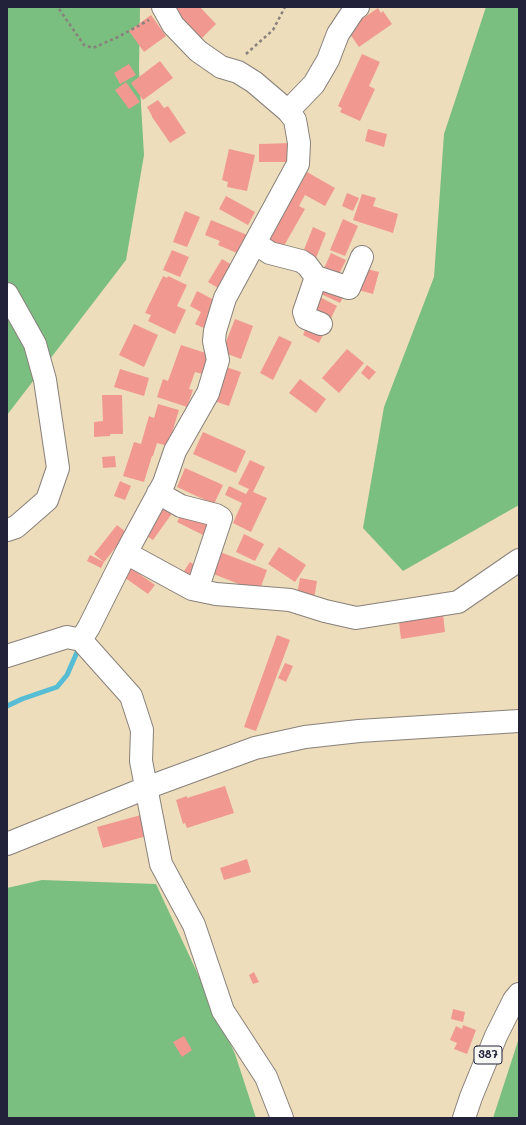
<!DOCTYPE html>
<style>
body{margin:0}
#map{position:relative;width:526px;height:1125px;overflow:hidden;background:#edddbb;font-family:Mali,sans-serif}
canvas{display:block}
.frame{position:absolute;inset:0;border:8px solid #22223b;pointer-events:none}
</style>
<div id="map">
<canvas width="526" height="1125"></canvas>
<div class="frame"></div>
</div>
<script>
const g = document.querySelector('canvas').getContext('2d');
g.lineJoin = 'round';
function fillPath(path, color) { g.fillStyle = color; g.fill(path, 'evenodd'); }
const toPath = rows => new Path2D(rows.map(r => 'M' + r).join(''));
function stroke(path, color, width, dash) { g.strokeStyle = color; g.lineWidth = width; g.lineCap = dash ? 'butt' : 'round'; g.setLineDash(dash || []); g.stroke(path); }
function write(font, color, halo, rows, align = 'center') {
  g.font = font + ' Mali,sans-serif'; g.lineWidth = 3.5; g.setLineDash([]); g.textBaseline = 'middle'; g.strokeStyle = halo; g.fillStyle = color; for (const [text, x, y, turn = 0] of rows) {
    g.save(); g.translate(x, y); g.rotate((+turn || 0) * Math.PI / 180); g.textAlign = isNaN(turn) ? turn : align; if (halo) g.strokeText(text, 0, 0); g.fillText(text, 0, 0); g.restore();
  }
}
const forest = toPath([
 [7,7,140,7,139,70,144,155,126,260,7,415],
 [486,7,519,7,519,505,403,571,363,528,384,407,434,277,444,134],
 [42,880,156,884,235,1054,256,1118,7,1118,7,888],
 [519,1037,519,1118,493,1118,519,1038]
]);
const stream = toPath([
 [7,706,22,699,57,687,67,675,78,650]
]);
const building = toPath([
 [174,7,200,7,216,24,197,43],
 [378,8,381,13,383,11,392,24,359,47,350,34,354,32,350,27],
 [151,15,166,36,144,52,129,31],
 [362,54,380,62,369,86,375,89,360,121,340,112,342,108,338,106],
 [160,61,173,78,143,100,131,83],
 [129,64,136,75,120,84,114,73],
 [126,82,140,102,129,109,115,90],
 [158,100,164,108,168,106,186,133,170,143,152,117,152,116,147,107],
 [368,129,387,134,384,147,365,141],
 [291,143,291,162,259,162,259,144],
 [229,149,255,155,247,191,227,187,228,182,222,180],
 [307,172,335,188,325,206,305,195,299,206,305,209,281,251,267,243,289,204,285,201,297,181,301,183],
 [347,193,359,198,353,211,342,206],
 [362,194,376,198,373,206,398,214,393,233,353,220],
 [226,196,255,212,248,225,219,209],
 [185,211,200,217,187,247,173,242],
 [343,219,358,226,345,256,330,250],
 [211,220,252,237,244,256,218,245,220,241,205,235],
 [313,227,326,233,314,263,301,257],
 [172,250,189,257,180,277,163,270],
 [331,253,346,260,339,274,324,268],
 [222,259,237,268,223,291,208,282],
 [363,268,379,272,373,294,358,290],
 [163,276,167,278,168,276,187,285,177,306,186,310,175,334,148,321,151,315,145,313],
 [324,282,346,292,340,303,319,293],
 [197,291,222,304,208,330,195,324,201,312,190,306],
 [318,296,337,306,329,322,310,312],
 [235,319,253,326,241,359,222,352],
 [308,323,325,331,319,343,303,335],
 [134,324,158,335,144,367,119,355],
 [279,336,292,342,273,380,260,373],
 [181,345,212,355,206,375,195,372,189,389,193,390,187,407,157,397,163,379,168,381],
 [347,349,364,363,339,393,322,378],
 [367,365,376,372,369,380,361,373],
 [223,366,241,372,229,406,211,400],
 [120,369,149,378,144,396,114,387],
 [300,379,326,399,316,413,289,393],
 [102,395,122,395,123,434,110,434,110,436,94,437,94,422,103,421],
 [158,404,179,410,168,446,157,443,153,456,152,456,144,482,123,476,134,442,141,444,149,416,154,418],
 [203,432,246,451,236,473,193,454],
 [115,456,116,467,103,468,102,457],
 [250,460,265,467,253,492,267,498,251,532,233,523,242,503,225,495,229,486,246,494,249,489,238,484],
 [185,468,223,485,214,504,177,487],
 [120,481,131,486,125,500,114,496],
 [162,504,173,512,153,540,142,533],
 [186,506,217,522,209,538,177,522],
 [117,525,127,533,104,562,101,568,87,561,90,555,104,562,94,554],
 [244,534,264,544,255,561,236,552],
 [279,547,306,565,295,582,268,564],
 [220,552,267,570,259,592,211,573],
 [190,562,203,570,196,582,182,574],
 [128,566,155,585,148,594,121,575],
 [300,578,317,581,313,605,296,601],
 [443,614,445,632,401,639,399,622],
 [277,635,290,640,256,731,244,727],
 [285,663,293,666,286,682,278,678],
 [225,786,234,813,187,828,185,823,183,824,176,800,187,796,187,798],
 [141,815,147,836,103,848,97,827],
 [247,859,251,872,224,880,220,868],
 [254,972,259,982,253,984,249,975],
 [453,1009,465,1012,463,1022,451,1019],
 [463,1025,476,1030,467,1054,454,1049,457,1043,450,1040,456,1026,462,1029],
 [184,1036,192,1050,182,1057,173,1042]
]);
const path = toPath([
 [59,9,84,45,93,48,118,37,149,20],
 [246,54,273,30,285,7]
]);
const minor = toPath([
 [288,111,314,84,328,60,338,34,354,10,358,7],
 [255,243,270,253,301,261,307,265,316,277,304,312,306,318,321,324],
 [316,277,349,288,362,257],
 [7,294,35,344,45,380,58,468,47,500,16,527,7,530],
 [158,493,181,506,216,515,221,518,197,590],
 [126,553,192,589,216,594,290,600,325,611,356,618,458,602,519,560],
 [81,640,89,627,126,553,164,483,175,451,208,393,218,360,214,341,215,331,225,298,298,164,299,143,295,120,288,111,254,82,238,72,221,67,198,51,173,25,163,7],
 [7,656,67,637,81,640,131,696,142,730,141,761,161,864,194,925,223,1011,266,1077,282,1118],
 [7,844,146,788,255,748,305,737,359,731,519,721]
]);
const highway = toPath([
 [464,1118,471,1097,496,1036,514,1000,519,994]
]);
const shields = [
 [488,1055,28]
];
const shieldNames = [
 ["387",488,1055]
];
fillPath(forest, '#7abe80');
stroke(stream, '#57bdd5', 5);
fillPath(building, '#f19990');
stroke(minor, '#88807b', 24);
stroke(highway, '#88807b', 24);
stroke(path, '#88807b', 2.5, [3, 3]);
stroke(minor, '#fff', 22);
stroke(highway, '#fff', 22);
for (const [x, y, w] of shields) { const box = new Path2D(); box.roundRect(x - w / 2, y - 9, w, 18, 3); g.fillStyle = '#f6f6f2'; g.fill(box); stroke(box, '#22223b', 1); }
write('bold 11px', '#22223b', null, shieldNames);
</script>
